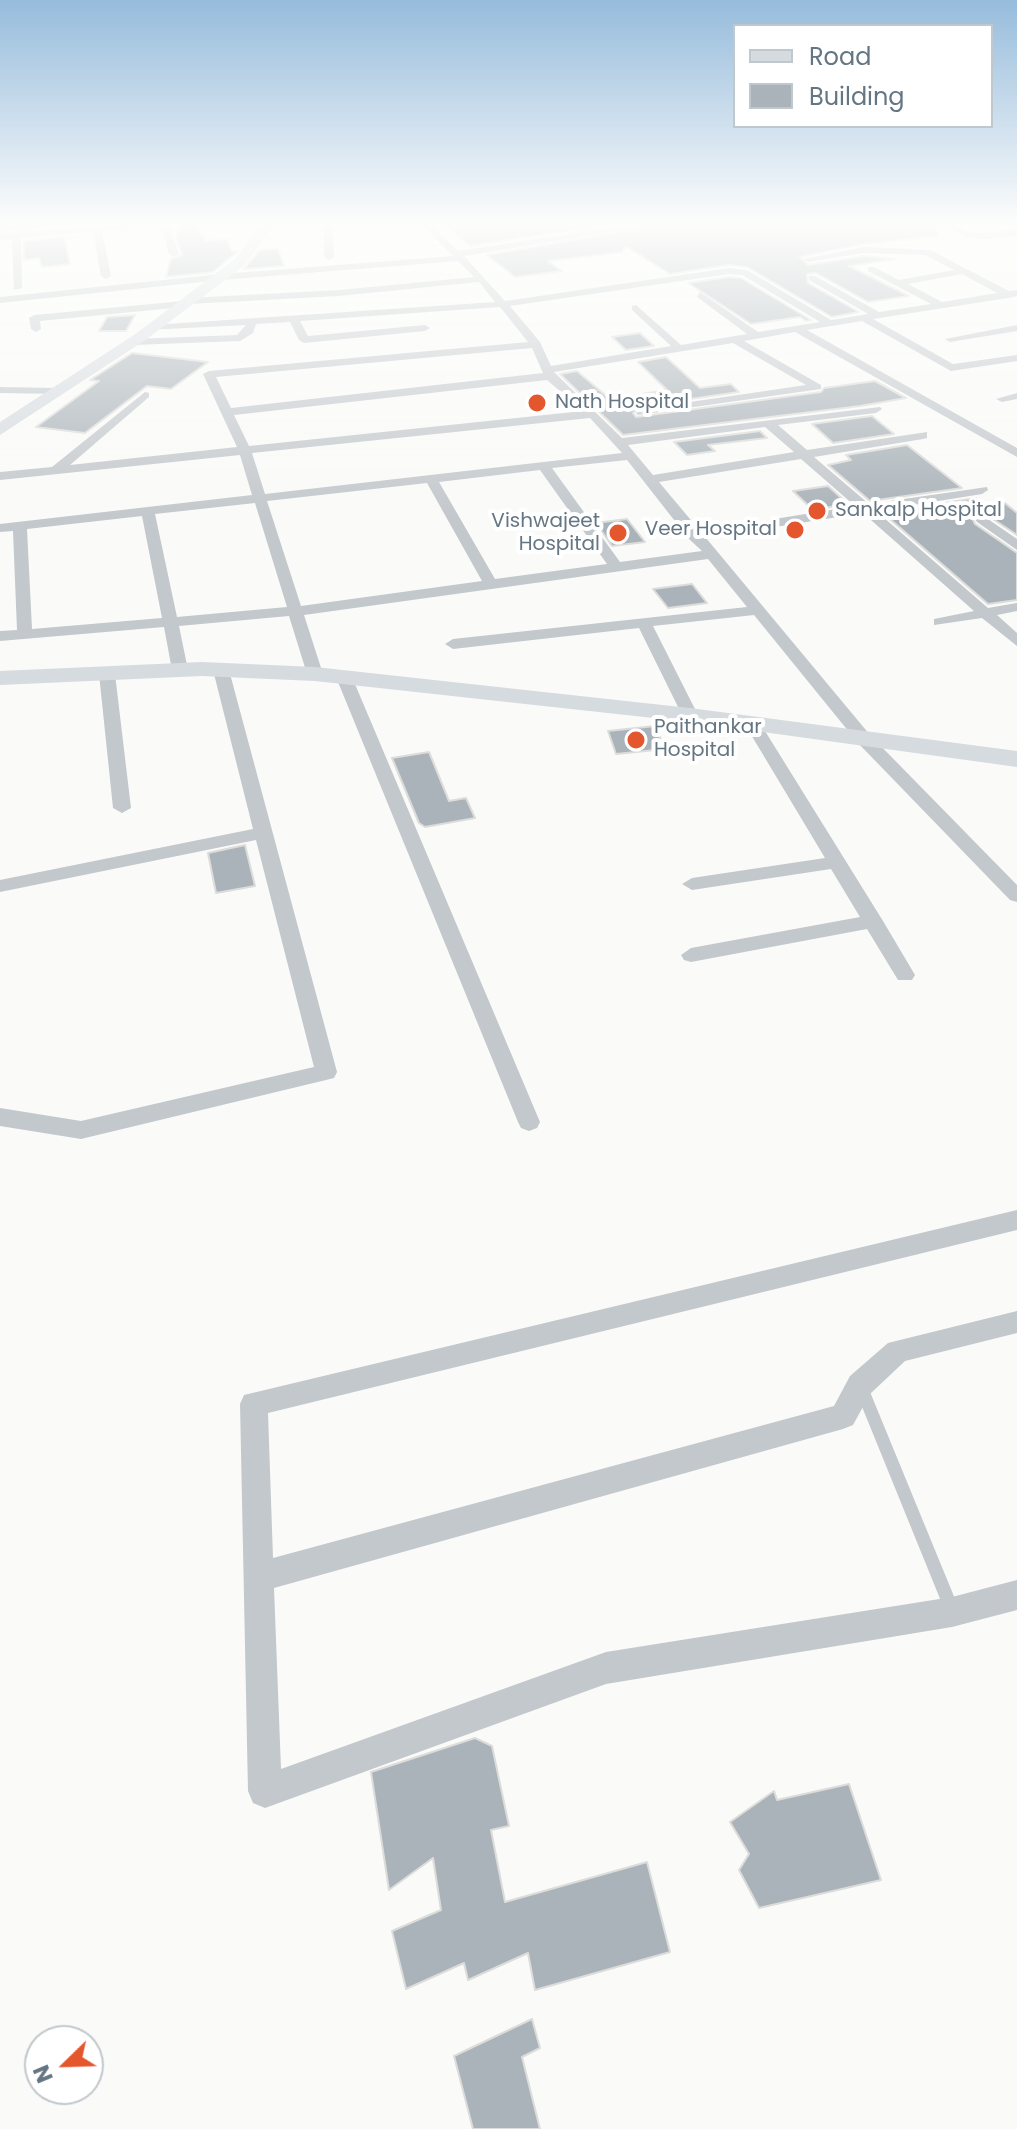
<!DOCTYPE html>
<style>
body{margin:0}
#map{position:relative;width:1017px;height:2129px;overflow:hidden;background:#fafaf8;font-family:Poppins,sans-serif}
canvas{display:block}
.legend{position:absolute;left:733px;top:24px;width:260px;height:104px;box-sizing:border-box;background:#fff;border:2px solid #c1c8cd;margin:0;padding:10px 14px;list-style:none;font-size:24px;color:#657683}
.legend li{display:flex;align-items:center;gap:16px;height:40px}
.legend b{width:40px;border:2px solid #c1c8cd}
.north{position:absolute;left:24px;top:2025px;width:80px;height:80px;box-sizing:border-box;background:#fff;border:2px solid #c1c8cd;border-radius:50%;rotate:247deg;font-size:22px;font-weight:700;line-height:32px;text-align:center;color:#657683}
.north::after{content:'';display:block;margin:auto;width:28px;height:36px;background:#e4572e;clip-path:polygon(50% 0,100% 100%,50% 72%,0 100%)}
</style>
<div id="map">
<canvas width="1017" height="2129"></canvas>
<ul class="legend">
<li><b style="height:10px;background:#d6dbdf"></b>Road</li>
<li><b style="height:22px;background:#aab3b9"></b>Building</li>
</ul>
<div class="north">N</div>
</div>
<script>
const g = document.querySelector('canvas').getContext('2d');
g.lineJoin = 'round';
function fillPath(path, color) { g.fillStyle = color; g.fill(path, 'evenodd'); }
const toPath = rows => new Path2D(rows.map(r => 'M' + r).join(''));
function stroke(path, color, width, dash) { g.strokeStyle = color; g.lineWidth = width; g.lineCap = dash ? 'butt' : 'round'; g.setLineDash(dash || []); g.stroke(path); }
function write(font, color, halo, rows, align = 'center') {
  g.font = font + ' Poppins,sans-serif'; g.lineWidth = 8; g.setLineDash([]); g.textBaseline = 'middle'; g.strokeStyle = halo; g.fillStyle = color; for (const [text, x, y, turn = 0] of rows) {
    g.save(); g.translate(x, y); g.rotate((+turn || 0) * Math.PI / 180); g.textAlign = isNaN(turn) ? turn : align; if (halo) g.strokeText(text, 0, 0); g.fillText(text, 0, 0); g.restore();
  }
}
const building = toPath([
 [29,221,60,221,61,226,0,231,0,224,29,221],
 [440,221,632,221,470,246,440,221],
 [682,221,935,221,938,236,863,244,800,257,808,265,864,256,895,259,849,266,909,296,868,302,816,273,807,274,808,283,859,312,832,317,747,267,729,265,670,274,626,246,622,252,548,261,562,271,515,277,487,255,682,221],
 [195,222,206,241,227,239,232,251,238,251,213,272,166,277,171,259,182,255,176,237,179,226,195,222],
 [64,237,70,264,42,267,39,258,24,260,24,241,64,237],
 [278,249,284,266,244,269,260,250,278,249],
 [729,277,741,278,811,320,806,321,800,317,751,324,688,283,729,277],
 [135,315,126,331,99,331,107,317,135,315],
 [640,333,654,346,626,350,612,337,640,333],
 [132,353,208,362,171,389,147,386,85,433,36,427,99,381,90,380,132,353],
 [666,357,700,388,731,384,739,392,642,406,633,413,636,417,821,392,824,388,875,381,906,398,860,406,623,435,560,374,577,371,610,399,667,390,638,362,666,357],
 [872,416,894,434,833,443,812,424,872,416],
 [760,431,767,438,708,445,715,451,687,455,674,442,760,431],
 [907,445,962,488,870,501,828,465,851,460,846,455,907,445],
 [828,486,848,504,813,510,793,491,828,486],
 [976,498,986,506,1005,503,1017,513,1017,535,984,513,972,518,975,524,1017,553,1017,600,988,604,883,513,976,498],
 [627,519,645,542,612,546,596,523,627,519],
 [692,584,707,603,668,608,653,589,692,584],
 [655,726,665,749,616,754,608,731,655,726],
 [429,752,449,801,466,798,475,818,425,827,419,823,392,758,429,752],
 [245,845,255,886,216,893,208,853,245,845],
 [475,1738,492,1746,509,1826,491,1830,505,1902,647,1862,670,1952,535,1990,528,1953,468,1980,464,1963,406,1989,392,1931,441,1910,433,1858,389,1890,371,1772,475,1738],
 [849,1784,881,1880,759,1908,739,1870,749,1854,730,1822,774,1791,777,1800,849,1784],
 [532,2019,540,2048,522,2057,540,2129,473,2129,454,2056,532,2019]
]);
const lane = toPath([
 [861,1381,866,1383,868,1387,960,1611,957,1616,952,1619,947,1616,854,1387,856,1383,861,1381]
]);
const street = toPath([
 [96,221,105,221,103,225,185,221,169,225,179,254,174,257,169,254,161,225,102,231,111,276,106,279,101,276,93,231,21,238,22,288,14,290,12,239,0,240,0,234,94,226,96,221],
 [419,221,428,221,458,251,655,221,679,221,464,256,505,301,729,268,747,270,831,320,868,314,809,280,809,276,815,276,879,312,931,304,868,271,868,267,874,267,899,280,954,270,925,255,864,253,808,262,803,259,864,247,930,250,1009,291,1017,290,1017,296,1008,298,873,319,953,364,1017,355,1017,361,951,371,862,321,807,330,1017,448,1017,457,795,332,744,341,821,385,821,389,638,415,636,413,642,409,806,385,733,343,554,372,622,438,880,407,882,409,876,413,778,425,807,450,927,432,927,438,923,439,814,457,869,504,987,487,988,490,982,494,876,511,988,608,1017,603,1017,611,997,615,1017,633,1017,646,982,618,934,625,934,619,974,611,863,513,706,538,870,735,1017,885,1017,902,1010,900,858,743,754,615,653,626,698,715,690,720,682,715,639,628,453,649,445,644,453,639,747,607,708,559,304,615,323,674,315,679,307,674,289,616,179,626,188,670,180,675,172,670,164,627,0,641,0,631,17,630,13,531,0,532,0,524,252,495,240,455,0,480,0,472,52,467,145,392,149,393,149,397,70,465,237,447,203,374,209,371,528,342,500,307,300,321,308,336,425,325,430,328,425,331,304,343,299,340,290,322,256,324,253,333,240,341,133,345,128,342,133,339,237,335,246,325,148,330,147,328,152,325,495,302,479,282,339,296,189,304,184,307,40,321,41,329,36,332,31,329,29,318,34,315,183,301,188,298,339,290,474,277,458,261,221,280,0,303,0,297,221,274,453,256,419,221],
 [729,274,742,275,820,322,758,332,700,292,697,297,747,334,681,345,636,305,632,306,632,310,671,346,551,366,540,342,510,306,729,274],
 [962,274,997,293,942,302,908,284,962,274],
 [532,348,543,373,231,408,216,377,532,348],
 [547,380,583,411,249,446,234,415,547,380],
 [590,418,622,453,265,494,252,453,590,418],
 [765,427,794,452,653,475,628,445,765,427],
 [801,459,855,506,700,531,659,482,801,459],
 [627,460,689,539,702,551,620,562,552,468,627,460],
 [540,470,607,564,495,579,439,482,540,470],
 [427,483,482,581,301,606,267,501,427,483],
 [255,503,287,607,177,617,155,514,255,503],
 [142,516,162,618,32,629,27,529,142,516],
 [938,221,949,221,967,232,986,233,1017,229,1017,235,986,239,965,237,938,221],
 [328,222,332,225,334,257,329,260,324,257,324,225,328,222],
 [1017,325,1017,331,950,342,945,339,1017,325],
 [0,387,59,388,65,391,59,394,0,393,0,387],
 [1017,393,1017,399,1002,402,996,399,1017,393],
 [982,515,1017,539,1017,550,977,522,975,519,982,515],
 [221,665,229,670,337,1072,334,1078,326,1080,81,1139,0,1126,0,1108,81,1121,314,1067,256,840,0,892,0,880,253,829,213,670,221,665],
 [107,669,115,674,131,808,122,813,113,808,99,674,107,669],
 [344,672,352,677,540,1122,537,1128,529,1131,521,1128,518,1122,336,677,344,672],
 [752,718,760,723,883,921,915,975,912,980,898,980,867,929,691,962,684,960,681,955,691,948,860,917,831,869,692,890,682,884,692,878,825,858,744,723,752,718],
 [1017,1210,1017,1230,268,1413,273,1558,834,1406,850,1376,888,1343,1017,1311,1017,1333,905,1361,870,1394,853,1425,843,1429,274,1588,281,1769,606,1652,952,1597,1017,1580,1017,1610,952,1627,606,1684,265,1808,253,1803,248,1791,240,1404,244,1395,1017,1210]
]);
const secondary = toPath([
 [264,221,277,221,245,265,144,341,0,435,0,422,134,335,235,259,264,221],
 [202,662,315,667,690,708,1017,751,1017,767,690,722,315,681,202,676,0,685,0,671,202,662]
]);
const markers = [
 [537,403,10,"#e4572e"],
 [817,511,10,"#e4572e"],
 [795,530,10,"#e4572e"],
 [618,533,10,"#e4572e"],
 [636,740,10,"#e4572e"]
];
const farPoinames = [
 ["Nath Hospital",555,403],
 ["Sankalp Hospital",835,511],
 ["Vishwajeet",600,522,"right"],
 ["Hospital",600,545,"right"],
 ["Veer Hospital",777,530,"right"],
 ["Paithankar",654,728],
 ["Hospital",654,751]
];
fillPath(building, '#aab3b9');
stroke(building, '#dcdcda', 2);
fillPath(lane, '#c3c8cc');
fillPath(street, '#c3c8cc');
fillPath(secondary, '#d6dbdf');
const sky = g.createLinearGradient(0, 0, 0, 519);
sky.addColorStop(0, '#96bcdc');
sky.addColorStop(0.43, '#fdfdfc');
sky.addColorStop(1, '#fdfdfc00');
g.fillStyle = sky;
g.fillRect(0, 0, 1017, 519);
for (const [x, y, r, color] of markers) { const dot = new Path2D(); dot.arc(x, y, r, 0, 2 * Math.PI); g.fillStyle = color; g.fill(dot); stroke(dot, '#fff', 3); }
write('20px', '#657683', '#fff', farPoinames, 'left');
</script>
